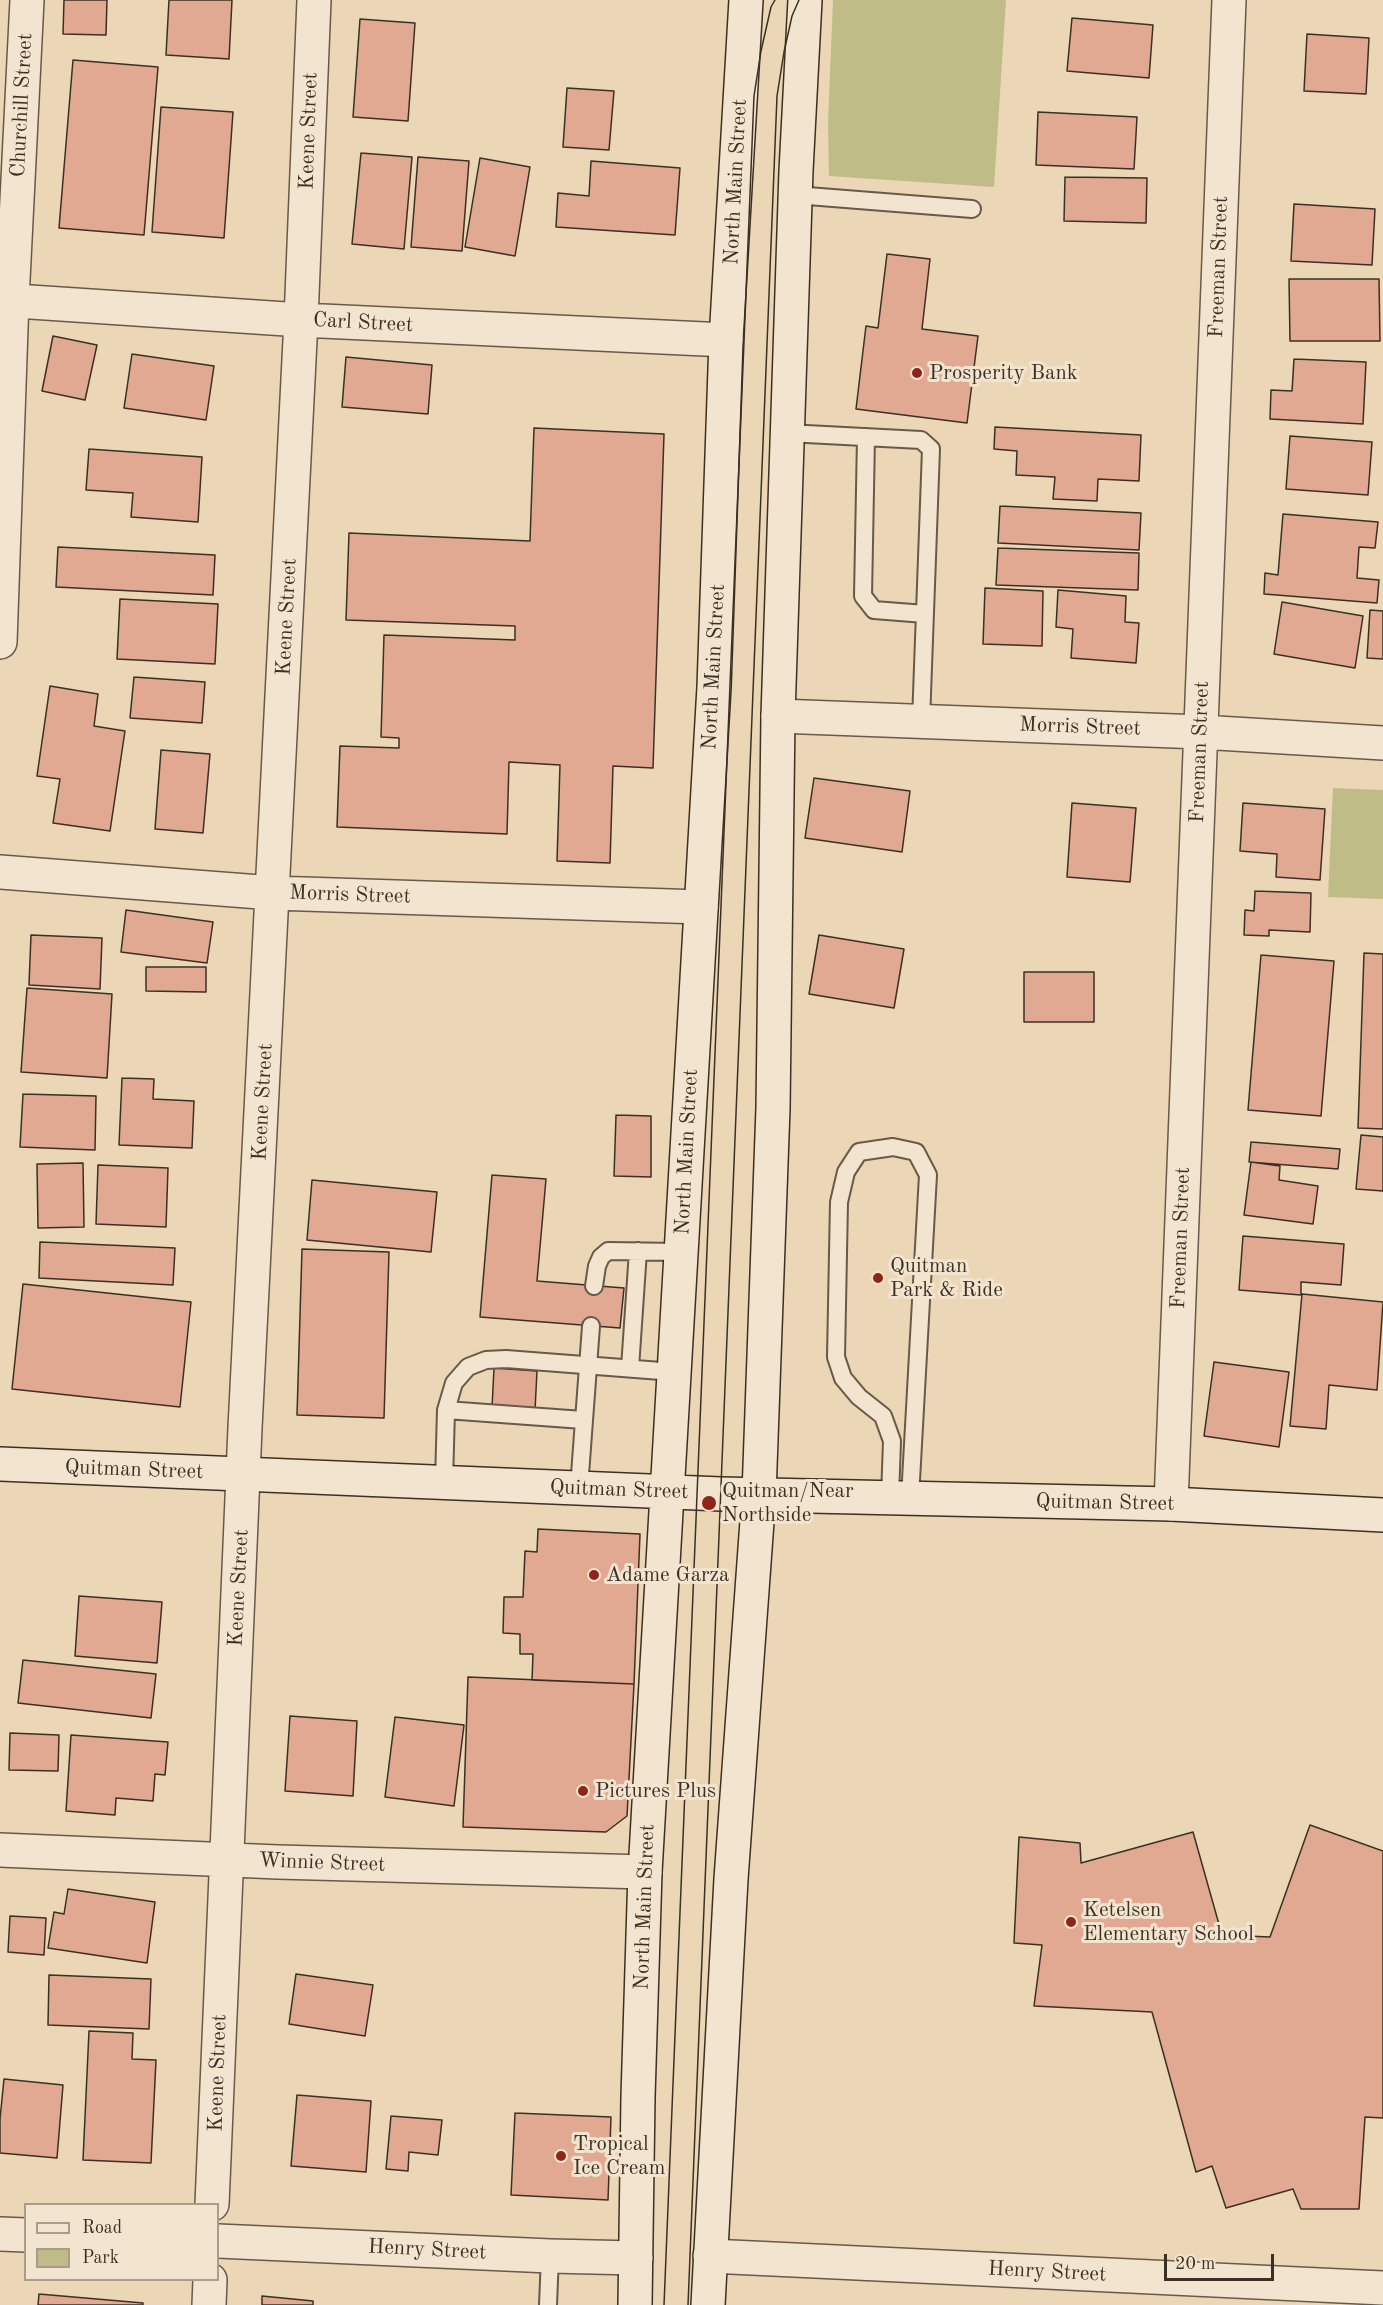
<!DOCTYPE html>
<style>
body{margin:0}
#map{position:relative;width:1383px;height:2305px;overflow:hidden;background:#ebd6b5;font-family:"Old Standard TT",serif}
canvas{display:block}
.legend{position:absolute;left:24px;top:2203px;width:195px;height:78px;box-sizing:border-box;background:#f2e4cf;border:2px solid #a99c8a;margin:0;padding:8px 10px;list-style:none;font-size:18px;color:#3b3023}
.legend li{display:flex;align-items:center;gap:12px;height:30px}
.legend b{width:30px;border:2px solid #a99c8a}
.scale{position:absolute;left:1164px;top:2254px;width:110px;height:27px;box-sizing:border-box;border:3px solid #3b3023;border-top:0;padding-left:8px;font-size:18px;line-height:21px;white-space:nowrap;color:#3b3023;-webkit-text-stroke:4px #f2e4cf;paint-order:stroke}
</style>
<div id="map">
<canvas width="1383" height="2305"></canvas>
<ul class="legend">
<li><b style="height:8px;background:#f2e4cf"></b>Road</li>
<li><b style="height:16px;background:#c0bc88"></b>Park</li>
</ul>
<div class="scale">20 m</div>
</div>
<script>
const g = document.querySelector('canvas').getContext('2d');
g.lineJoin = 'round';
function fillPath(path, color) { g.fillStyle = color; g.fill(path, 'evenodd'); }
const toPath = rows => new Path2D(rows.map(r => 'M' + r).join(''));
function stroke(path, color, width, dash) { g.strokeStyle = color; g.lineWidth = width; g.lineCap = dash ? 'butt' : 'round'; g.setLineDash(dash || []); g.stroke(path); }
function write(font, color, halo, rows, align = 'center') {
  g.font = font + ' "Old Standard TT",serif'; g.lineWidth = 6; g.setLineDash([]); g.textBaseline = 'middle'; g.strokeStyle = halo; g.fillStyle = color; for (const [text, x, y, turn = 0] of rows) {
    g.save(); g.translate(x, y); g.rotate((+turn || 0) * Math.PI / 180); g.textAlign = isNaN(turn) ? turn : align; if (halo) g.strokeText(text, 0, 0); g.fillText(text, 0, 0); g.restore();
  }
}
const green = toPath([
 [833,0,1006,0,994,187,829,176,828,123],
 [1333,788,1383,790,1383,899,1328,897]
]);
const building = toPath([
 [64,0,107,0,106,35,63,34,64,0],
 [169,0,232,0,229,59,166,55,169,0],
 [1072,18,1153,25,1149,78,1067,71,1072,18],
 [360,19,415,23,408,121,353,117,360,19],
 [1307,34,1369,38,1366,94,1304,91,1307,34],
 [73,60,158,67,144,235,59,228,73,60],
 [567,88,614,91,609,150,563,147,567,88],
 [161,107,233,112,224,238,152,232,161,107],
 [1038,112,1137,117,1134,169,1036,165,1038,112],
 [361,153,412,157,404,249,352,244,361,153],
 [418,157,469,161,462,251,411,247,418,157],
 [480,158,530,167,515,256,465,247,480,158],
 [591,161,680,168,675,235,556,227,558,193,589,196,591,161],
 [1065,177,1147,178,1146,223,1064,221,1065,177],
 [1294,204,1375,209,1372,265,1291,261,1294,204],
 [887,254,930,259,922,329,978,336,967,423,856,409,866,326,878,328,887,254],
 [1289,279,1379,279,1380,341,1290,341,1289,279],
 [53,336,97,345,85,400,42,391,53,336],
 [132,354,214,366,206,420,124,408,132,354],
 [346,357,432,365,428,414,342,407,346,357],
 [1294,359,1366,362,1363,424,1270,419,1271,390,1292,391,1294,359],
 [995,427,1141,435,1139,481,1098,479,1097,501,1053,499,1055,477,1016,475,1017,451,994,449,995,427],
 [534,428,664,434,653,768,613,766,610,863,557,861,560,765,509,762,507,834,337,827,340,746,399,748,399,738,381,737,384,635,515,640,515,626,346,620,349,533,530,541,534,428],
 [1290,436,1372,442,1368,495,1286,489,1290,436],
 [89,449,202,457,198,522,131,517,133,493,86,490,89,449],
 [1000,506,1141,513,1139,550,998,543,1000,506],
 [1283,514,1378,522,1375,548,1359,547,1357,578,1379,580,1377,603,1264,594,1265,573,1278,575,1283,514],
 [58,547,215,555,213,595,56,587,58,547],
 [998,548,1139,553,1138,590,996,585,998,548],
 [985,588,1043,591,1042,646,983,644,985,588],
 [1058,590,1126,596,1125,622,1139,623,1136,663,1071,658,1073,629,1056,627,1058,590],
 [120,599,218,604,215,664,117,659,120,599],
 [1282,602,1363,616,1355,668,1274,654,1282,602],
 [1370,610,1383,611,1383,659,1367,658,1370,610],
 [134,677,205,682,202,723,130,718,134,677],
 [50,686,98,694,94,726,125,731,110,831,53,823,60,779,37,776,50,686],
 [161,750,210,754,203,833,155,829,161,750],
 [814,778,910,791,902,852,805,838,814,778],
 [1072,803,1136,808,1130,882,1067,877,1072,803],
 [1243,803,1325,809,1320,880,1276,877,1277,854,1240,851,1243,803],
 [1255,891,1311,893,1310,932,1269,930,1269,936,1244,935,1245,910,1254,911,1255,891],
 [126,910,213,922,207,963,121,952,126,910],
 [31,935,102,938,100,989,29,985,31,935],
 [819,935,904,949,894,1008,809,994,819,935],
 [1364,953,1383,954,1383,1129,1358,1128,1364,953],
 [1261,955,1334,961,1321,1116,1248,1110,1261,955],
 [146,967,206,967,206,992,146,991,146,967],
 [1024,972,1094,972,1094,1022,1024,1022,1024,972],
 [27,988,112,994,107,1078,21,1072,27,988],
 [122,1078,154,1079,153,1099,194,1101,192,1148,119,1145,122,1078],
 [23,1094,96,1096,95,1150,20,1147,23,1094],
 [616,1115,651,1116,651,1177,614,1176,616,1115],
 [1361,1135,1383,1137,1383,1191,1356,1189,1361,1135],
 [1251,1142,1340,1149,1338,1169,1249,1162,1251,1142],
 [1251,1162,1280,1166,1279,1180,1318,1186,1313,1224,1244,1215,1251,1162],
 [83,1163,84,1227,38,1228,37,1164,83,1163],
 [98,1165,168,1168,166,1227,96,1224,98,1165],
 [492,1175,546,1179,537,1281,624,1288,620,1328,480,1317,492,1175],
 [312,1180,437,1192,431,1252,307,1240,312,1180],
 [1243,1236,1344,1244,1341,1285,1301,1282,1301,1295,1239,1290,1243,1236],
 [40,1242,175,1248,173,1285,39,1278,40,1242],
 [302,1249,389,1252,384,1418,297,1415,302,1249],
 [23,1284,191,1302,180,1407,12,1389,23,1284],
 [1302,1294,1383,1302,1377,1390,1329,1385,1326,1429,1290,1426,1302,1294],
 [1214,1362,1289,1372,1279,1447,1204,1436,1214,1362],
 [494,1368,537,1371,535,1410,492,1408,494,1368],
 [538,1529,640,1534,634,1684,532,1680,533,1654,520,1654,520,1634,503,1633,504,1597,523,1597,525,1551,537,1552,538,1529],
 [79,1596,162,1602,157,1663,75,1656,79,1596],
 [23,1660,156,1674,151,1718,18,1703,23,1660],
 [468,1677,634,1684,627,1816,606,1832,463,1827,468,1677],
 [290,1716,357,1721,353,1796,285,1791,290,1716],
 [395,1717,464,1725,454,1806,385,1797,395,1717],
 [10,1733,59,1735,58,1771,9,1770,10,1733],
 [71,1735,168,1742,165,1775,155,1774,153,1801,116,1798,115,1815,66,1811,71,1735],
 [1310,1825,1383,1851,1383,2118,1365,2117,1359,2209,1301,2209,1293,2189,1226,2208,1212,2166,1196,2172,1152,2012,1034,2006,1042,1945,1014,1943,1019,1837,1080,1843,1081,1863,1193,1832,1222,1935,1270,1937,1310,1825],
 [68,1889,155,1902,147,1963,48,1948,54,1912,64,1914,68,1889],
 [10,1916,46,1918,44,1955,8,1952,10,1916],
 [296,1974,373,1985,365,2036,289,2024,296,1974],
 [49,1975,151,1979,149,2029,48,2025,49,1975],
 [89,2031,133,2033,132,2059,156,2060,151,2163,83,2160,89,2031],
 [4,2079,63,2085,57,2158,0,2153,0,2119,4,2079],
 [297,2095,371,2101,366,2172,291,2166,297,2095],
 [515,2113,611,2117,608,2200,511,2195,515,2113],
 [391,2116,442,2120,438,2155,409,2152,408,2171,386,2169,391,2116],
 [39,2294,143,2303,143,2305,38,2305,39,2294],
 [262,2296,313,2301,313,2305,262,2305,262,2296]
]);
const service = toPath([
 [795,195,972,209],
 [787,433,921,440,931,449,921,721],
 [866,437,863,596,874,610,925,614],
 [594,1286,597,1266,601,1257,608,1251,681,1252],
 [630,1368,638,1251],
 [446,1410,583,1420],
 [444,1482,446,1410,454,1383,468,1367,486,1360,506,1359,674,1372],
 [579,1488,591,1326],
 [890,1497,892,1441,883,1416,859,1397,843,1378,836,1357,839,1202,846,1172,859,1152,893,1147,916,1152,928,1175,910,1498],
 [548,2305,550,2256]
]);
const minor = toPath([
 [0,300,301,320,726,340],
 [0,642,12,300,27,0],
 [778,716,1201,732,1383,743],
 [0,872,273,893,701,907],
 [1171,1504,1229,0],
 [0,1850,278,1862,645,1872],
 [212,2204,245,1428,301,320,314,0],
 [0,2234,26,2235],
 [218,2241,550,2256,636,2258],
 [710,2256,1383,2288],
 [209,2305,210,2280]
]);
const secondary = toPath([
 [0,1464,721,1494,1171,1504,1383,1515],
 [635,2305,638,2097,645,1872,714,687,726,340,746,0],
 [708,2305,731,1879,759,1494,773,1108,778,716,796,171,805,0]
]);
const tram = toPath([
 [664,2305,754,96,761,51,771,7,775,0],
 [688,2305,777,96,784,52,792,16,799,0]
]);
const markers = [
 [917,373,6,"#8f2418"],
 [878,1278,6,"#8f2418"],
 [709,1503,8,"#8f2418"],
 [594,1575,6,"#8f2418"],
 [583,1791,6,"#8f2418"],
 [1071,1922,6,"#8f2418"],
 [561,2156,6,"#8f2418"]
];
const streetNames = [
 ["Churchill Street",22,105,-87],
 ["Keene Street",309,131,-88],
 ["North Main Street",736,182,-87],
 ["Freeman Street",1219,267,-88],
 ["Carl Street",363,323,3],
 ["Keene Street",287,617,-87],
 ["North Main Street",714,667,-87],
 ["Morris Street",1080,727,2],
 ["Freeman Street",1200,752,-88],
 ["Morris Street",350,895,2],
 ["Keene Street",263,1102,-87],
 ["North Main Street",687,1152,-87],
 ["Freeman Street",1181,1238,-88],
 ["Quitman Street",134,1470,2],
 ["Quitman Street",619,1490,2],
 ["Quitman Street",1105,1503,1],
 ["Keene Street",239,1588,-87],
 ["Winnie Street",322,1863,2],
 ["North Main Street",645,1907,-88],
 ["Keene Street",218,2073,-88],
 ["Henry Street",427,2250,3],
 ["Henry Street",1047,2272,3]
];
const poiNames = [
 ["Prosperity Bank",929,373],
 ["Quitman",890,1266],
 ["Park & Ride",890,1290],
 ["Quitman/Near",722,1491],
 ["Northside",722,1515],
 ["Adame Garza",606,1575],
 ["Pictures Plus",595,1791],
 ["Ketelsen",1083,1910],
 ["Elementary School",1083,1934],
 ["Tropical",573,2144],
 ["Ice Cream",573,2168]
];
fillPath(green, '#c0bc88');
fillPath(building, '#e1a992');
stroke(building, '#3b3023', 1.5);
stroke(service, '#675a48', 20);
stroke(minor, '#675a48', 36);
stroke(secondary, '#3b3023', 36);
stroke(service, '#f2e4cf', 16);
stroke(minor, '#f2e4cf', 33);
stroke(secondary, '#f2e4cf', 33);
stroke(tram, '#3b3023', 1.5);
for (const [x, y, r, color] of markers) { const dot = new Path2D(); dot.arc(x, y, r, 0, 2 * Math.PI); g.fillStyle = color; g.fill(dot); stroke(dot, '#f2e4cf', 2); }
write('21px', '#3b3023', '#f2e4cf', streetNames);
write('21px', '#3b3023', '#f2e4cf', poiNames, 'left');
</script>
